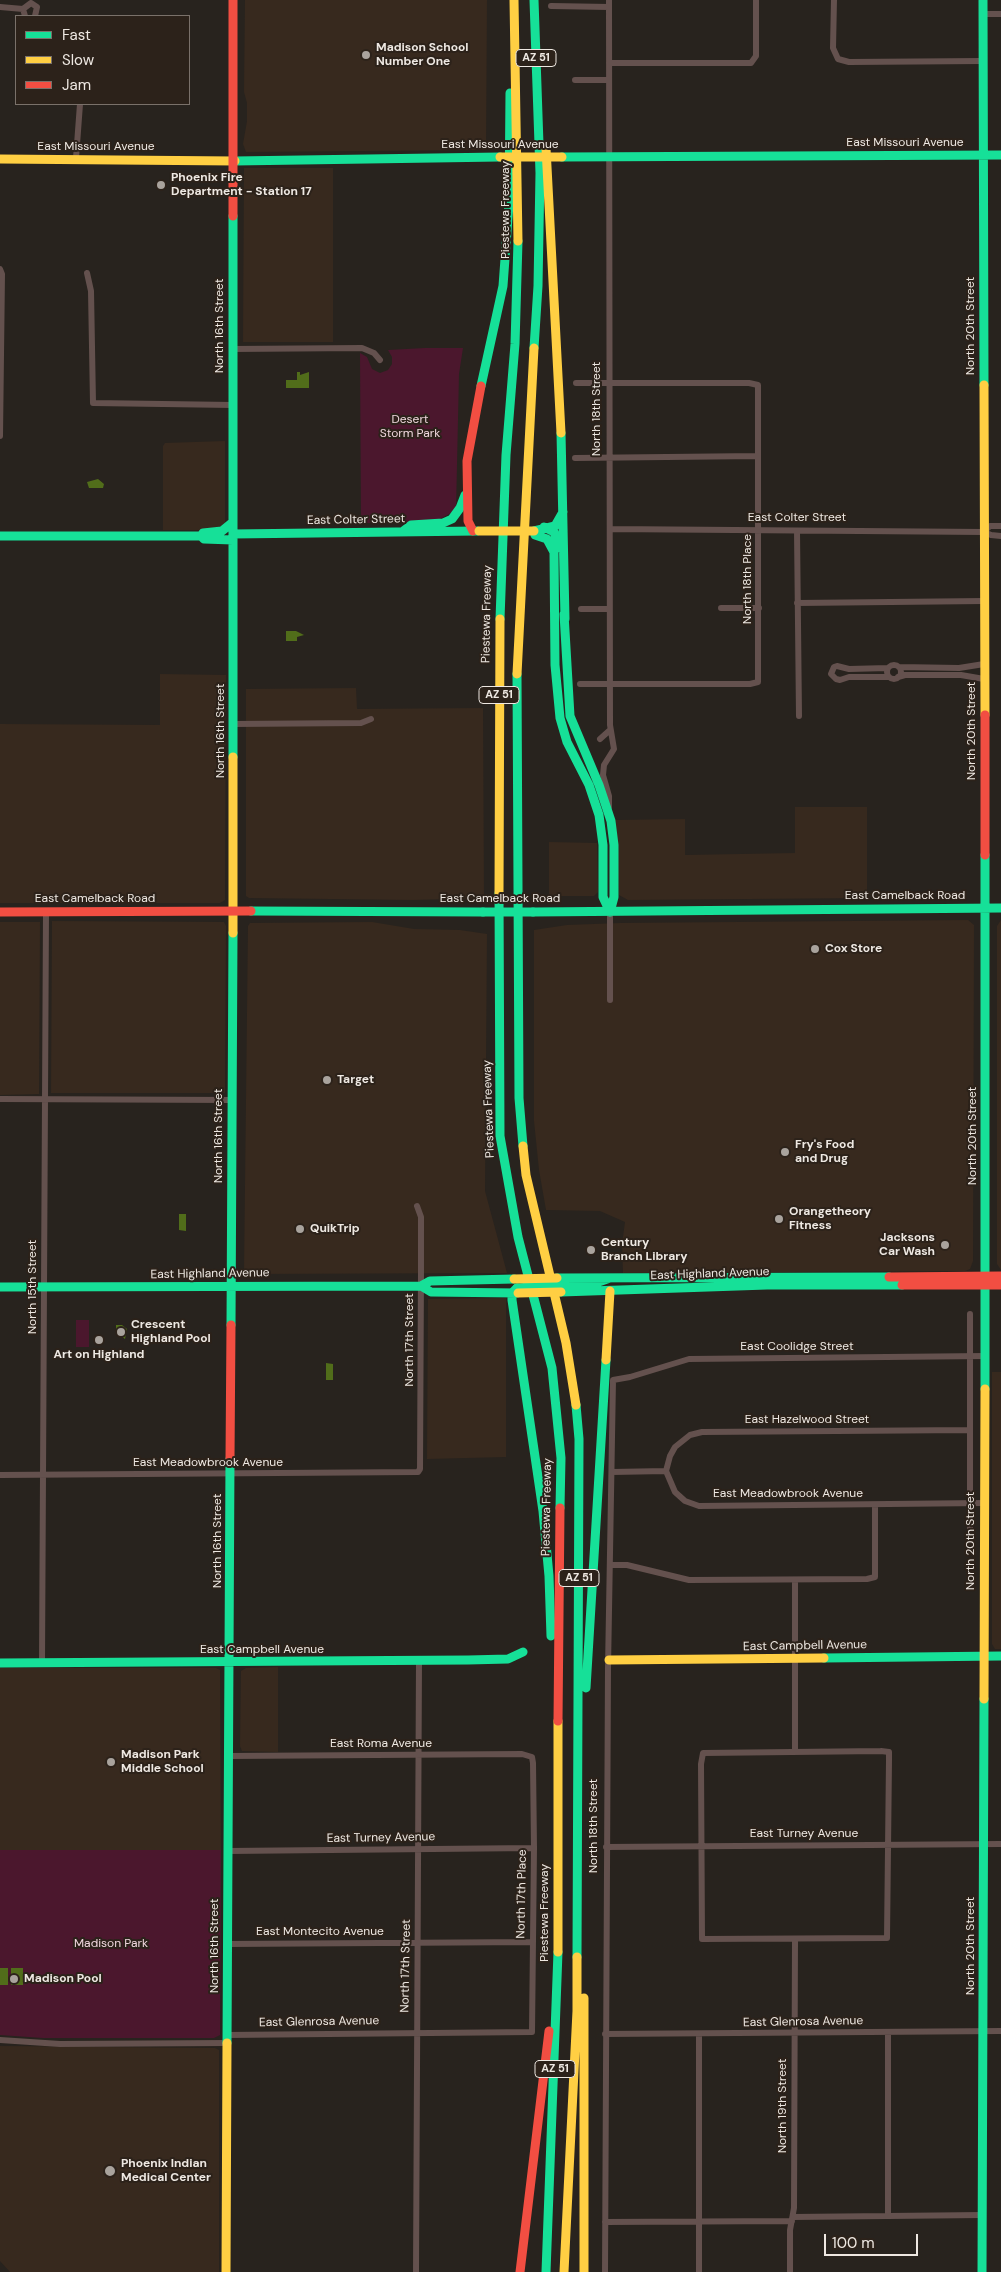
<!DOCTYPE html>
<style>
body{margin:0}
#map{position:relative;width:1001px;height:2272px;overflow:hidden;background:#28231e;font-family:"DM Sans",sans-serif}
canvas{display:block}
.legend{position:absolute;left:15px;top:15px;width:175px;height:90px;box-sizing:border-box;background:#2c221a;border:1px solid #7a716a;margin:0;padding:6px 9px;list-style:none;font-size:15px;color:#eee8e2}
.legend li{display:flex;align-items:center;gap:10px;height:25px}
.legend b{width:25px;border:1px solid #7a716a}
.scale{position:absolute;left:824px;top:2234px;width:94px;height:22px;box-sizing:border-box;border:2px solid #eee8e2;border-top:0;padding-left:6px;font-size:15px;line-height:18px;white-space:nowrap;color:#eee8e2;-webkit-text-stroke:4px #2c221a;paint-order:stroke}
</style>
<div id="map">
<canvas width="1001" height="2272"></canvas>
<ul class="legend">
<li><b style="height:6px;background:#16e098"></b>Fast</li>
<li><b style="height:6px;background:#ffcf43"></b>Slow</li>
<li><b style="height:6px;background:#f24e42"></b>Jam</li>
</ul>
<div class="scale">100 m</div>
</div>
<script>
const g = document.querySelector('canvas').getContext('2d');
g.lineJoin = 'round';
function fillPath(path, color) { g.fillStyle = color; g.fill(path, 'evenodd'); }
const toPath = rows => new Path2D(rows.map(r => 'M' + r).join(''));
function stroke(path, color, width, dash) { g.strokeStyle = color; g.lineWidth = width; g.lineCap = dash ? 'butt' : 'round'; g.setLineDash(dash || []); g.stroke(path); }
function write(font, color, halo, rows, align = 'center') {
  g.font = font + ' "DM Sans",sans-serif'; g.lineWidth = 4; g.setLineDash([]); g.textBaseline = 'middle'; g.strokeStyle = halo; g.fillStyle = color; for (const [text, x, y, turn = 0] of rows) {
    g.save(); g.translate(x, y); g.rotate((+turn || 0) * Math.PI / 180); g.textAlign = isNaN(turn) ? turn : align; if (halo) g.strokeText(text, 0, 0); g.fillText(text, 0, 0); g.restore();
  }
}
const built = toPath([
 [245,0,487,0,486,150,246,152,243,144,247,121,247,103,244,92],
 [244,168,333,168,333,342,243,342],
 [225,441,225,525,216,530,163,530,163,446,165,443],
 [160,674,226,675,225,900,220,903,0,903,0,724,160,725],
 [356,688,357,709,483,708,484,898,413,900,249,898,246,896,246,689],
 [795,807,867,807,867,898,628,900,619,895,615,820,685,819,685,855,795,853],
 [549,842,597,843,598,892,594,896,549,896],
 [968,920,974,925,973,1261,970,1269,965,1271,623,1273,622,1244,625,1222,600,1211,546,1210,539,1170,534,1121,534,930,567,925,620,923],
 [1001,920,1001,1270,997,1264,997,926],
 [52,921,224,922,226,926,225,1093,51,1093],
 [0,922,40,922,39,1094,0,1095],
 [372,922,414,929,460,930,487,934,485,1191,507,1273,246,1274,244,1272,248,926,250,923],
 [506,1298,506,1457,427,1459,428,1299],
 [992,1372,1001,1372,1001,1649,995,1649,992,1644],
 [278,1667,278,1752,242,1751,240,1746,241,1671,246,1668],
 [0,1668,216,1668,220,1670,221,1850,0,1850],
 [0,2046,215,2048,219,2050,219,2272,10,2272,0,2261]
]);
const green = toPath([
 [425,348,463,348,459,374,456,510,433,523,361,523,360,353,367,357,372,369,380,373,388,370,392,364,392,357,388,350],
 [76,1320,89,1320,89,1347,76,1347],
 [0,1850,221,1850,220,2035,214,2038,43,2038,0,2035]
]);
const water = toPath([
 [297,372,300,372,300,375,309,372,309,388,286,388,286,380,297,380],
 [98,479,104,484,103,488,89,488,87,482],
 [286,631,296,631,304,635,297,637,297,641,286,641],
 [179,1214,186,1214,186,1231,179,1230],
 [116,1325,122,1325,127,1329,125,1339,116,1332],
 [326,1363,333,1364,333,1380,326,1380],
 [0,1968,8,1968,8,1985,0,1985],
 [11,1968,23,1968,23,1985,11,1985]
]);
const street = toPath([
 [834,0,833,48,838,59,849,62,982,61],
 [551,6,609,7],
 [0,7,23,9],
 [983,14,1001,14],
 [25,16,23,9,31,3,37,7,35,16],
 [609,63,751,63,756,56,756,0],
 [575,80,609,80],
 [76,158,80,104],
 [0,269,2,274,0,436],
 [87,273,91,291,93,403,233,405],
 [232,349,362,348,374,353,380,360],
 [576,383,749,383,758,385,758,682,750,684,580,684],
 [575,458,758,456],
 [610,529,984,532,991,535,1001,536],
 [797,531,799,716],
 [984,532,990,526,1001,526],
 [797,603,984,601],
 [721,608,759,608],
 [581,609,609,609],
 '887 672a7 7 0 1 1 14 0a7 7 0 1 1-14 0Z',
 [899,667,959,668,984,664],
 [888,668,849,669,837,666,834,667,831,674,836,679,840,680,849,677,889,677],
 [898,677,905,675,961,675,984,679],
 [233,724,361,723,371,719],
 [600,739,610,730],
 [609,807,609,796,603,775,604,765,614,749,610,725,609,0],
 [610,912,610,1000],
 [0,1099,232,1100],
 [666,1471,670,1456,675,1447,690,1435,702,1432,970,1430],
 [612,1472,666,1471,675,1492,685,1501,699,1506,984,1503],
 [0,1475,418,1472,420,1469,421,1271,421,1217,417,1206],
 [970,1541,970,1314],
 [610,1565,627,1565,689,1580,867,1579,875,1577,875,1505],
 [42,1663,46,912],
 [881,1751,889,1752,889,1760,887,1938,702,1939,701,1764,703,1753,881,1751],
 [795,1752,795,1580],
 [606,1847,1001,1844],
 [228,1851,534,1848],
 [228,1944,532,1942],
 [605,2034,1001,2031],
 [227,2035,532,2032,534,1848,533,1763,532,1757,522,1754,229,1756],
 [0,2040,60,2044,227,2043],
 [888,2216,888,2033],
 [793,2217,982,2215],
 [605,2222,792,2221],
 [416,2272,419,1661],
 [605,2272,608,1668,613,1380,630,1377,689,1359,985,1356],
 [699,2272,699,2034],
 [790,2272,790,2230,794,2208,795,1939]
]);
const fast = toPath([
 [983,0,984,385],
 [562,157,1001,155],
 [235,161,500,157],
 [233,216,233,757],
 [534,348,538,286,540,173,534,0],
 [481,386,503,286,509,204,510,93],
 [561,433,565,619],
 [544,527,554,532,560,548],
 [534,531,555,526,563,512],
 [402,532,411,525,443,523,452,519,460,508,465,495],
 [233,534,477,531],
 [535,535,547,539,554,552,555,665,560,718,567,742,589,785,599,815,603,845,603,897,610,912],
 [0,536,201,536,203,533,222,531,233,522],
 [201,536,204,539,233,540],
 [564,614,570,716,599,785,611,821,614,845,614,897,610,912],
 [500,619,506,455,515,344,518,241],
 [517,674,519,1098,523,1146],
 [985,855,985,1389],
 [499,893,500,1136,518,1237,552,1368,561,1458,560,1508],
 [251,911,483,912],
 [533,912,1001,908],
 [557,1278,889,1277],
 [559,1285,593,1284,610,1278],
 [421,1286,431,1292,517,1293],
 [0,1287,421,1286,430,1281,514,1279],
 [517,1288,512,1293,512,1300,543,1511,549,1576,551,1636],
 [561,1292,767,1285,902,1285],
 [231,1325,233,933],
 [576,1405,579,1439,577,1957],
 [824,1658,1001,1656],
 [0,1663,468,1660,508,1659,523,1652],
 [586,1688,606,1360],
 [227,2043,230,1459],
 [546,2272,558,1952],
 [982,2272,984,1699]
]);
const slow = toPath([
 [514,0,518,241],
 [546,148,561,433],
 [0,159,235,161],
 [984,385,985,715],
 [517,674,534,348],
 [499,893,500,619],
 [233,933,233,757],
 [523,1146,526,1175,566,1343,576,1405],
 [606,1360,610,1291],
 [609,1660,824,1658],
 [984,1699,985,1389],
 [558,1721,558,1952],
 [584,1998,584,2272],
 [226,2272,227,2043],
 [564,2272,577,2011,577,1957]
]);
const jam = toPath([
 [233,0,233,216],
 [473,531,468,521,467,461,481,386],
 [985,715,985,855],
 [0,912,251,911],
 [889,1277,1001,1276],
 [902,1285,1001,1285],
 [230,1459,231,1325],
 [558,1721,560,1508],
 [520,2272,549,2031]
]);
const fastBridge = toPath([
 [483,912,533,912],
 [517,1288,559,1285]
]);
const slowBridge = toPath([
 [500,157,562,157],
 [479,531,534,531],
 [514,1279,557,1278],
 [518,1293,561,1292]
]);
const markers = [
 [366,55,5,"#a9a39d"],
 [161,185,5,"#a9a39d"],
 [815,949,5,"#a9a39d"],
 [327,1080,5,"#a9a39d"],
 [785,1152,5,"#a9a39d"],
 [779,1219,5,"#a9a39d"],
 [300,1229,5,"#a9a39d"],
 [945,1245,5,"#a9a39d"],
 [591,1250,5,"#a9a39d"],
 [121,1332,5,"#a9a39d"],
 [99,1340,5,"#a9a39d"],
 [111,1762,5,"#a9a39d"],
 [14,1979,5,"#a9a39d"],
 [110,2171,6,"#a9a39d"]
];
const shields = [
 [536,58,40],
 [499,695,40],
 [579,1578,40],
 [555,2069,40]
];
const shieldNames = [
 ["AZ 51",536,58],
 ["AZ 51",499,695],
 ["AZ 51",579,1578],
 ["AZ 51",555,2069]
];
const poiNames = [
 ["Madison School",376,48],
 ["Number One",376,62],
 ["Phoenix Fire",171,178],
 ["Department - Station 17",171,192],
 ["Cox Store",825,949],
 ["Target",337,1080],
 ["Fry's Food",795,1145],
 ["and Drug",795,1159],
 ["Orangetheory",789,1212],
 ["Fitness",789,1226],
 ["QuikTrip",310,1229],
 ["Jacksons",935,1238,"right"],
 ["Car Wash",935,1252,"right"],
 ["Century",601,1243],
 ["Branch Library",601,1257],
 ["Crescent",131,1325],
 ["Highland Pool",131,1339],
 ["Art on Highland",99,1355,"center"],
 ["Madison Park",121,1755],
 ["Middle School",121,1769],
 ["Madison Pool",24,1979],
 ["Phoenix Indian",121,2164],
 ["Medical Center",121,2178]
];
const streetNames = [
 ["East Missouri Avenue",905,143],
 ["East Missouri Avenue",500,145],
 ["East Missouri Avenue",96,147],
 ["Piestewa Freeway",506,210,-90],
 ["North 16th Street",220,326,-90],
 ["North 20th Street",971,326,-90],
 ["North 18th Street",597,409,-90],
 ["East Colter Street",797,518],
 ["East Colter Street",356,520,-1],
 ["North 18th Place",748,579,-90],
 ["Piestewa Freeway",487,614,-89],
 ["North 16th Street",221,731,-90],
 ["North 20th Street",972,731,-90],
 ["East Camelback Road",905,896],
 ["East Camelback Road",95,899],
 ["East Camelback Road",500,899],
 ["Piestewa Freeway",489,1109,-92],
 ["North 16th Street",219,1136,-90],
 ["North 20th Street",973,1136,-90],
 ["East Highland Avenue",210,1274,-1],
 ["East Highland Avenue",710,1274,-2],
 ["North 15th Street",33,1287,-90],
 ["North 17th Street",410,1340,-90],
 ["East Coolidge Street",797,1347],
 ["East Hazelwood Street",807,1420],
 ["East Meadowbrook Avenue",208,1463],
 ["East Meadowbrook Avenue",788,1494],
 ["Piestewa Freeway",547,1507,-89],
 ["North 16th Street",218,1541,-90],
 ["North 20th Street",971,1541,-90],
 ["East Campbell Avenue",805,1646,-1],
 ["East Campbell Avenue",262,1650],
 ["East Roma Avenue",381,1744],
 ["North 18th Street",594,1826,-90],
 ["East Turney Avenue",804,1834],
 ["East Turney Avenue",381,1838,-1],
 ["North 17th Place",522,1894,-89],
 ["Piestewa Freeway",545,1913,-90],
 ["East Montecito Avenue",320,1932],
 ["North 16th Street",215,1946,-90],
 ["North 20th Street",971,1946,-90],
 ["North 17th Street",406,1966,-89],
 ["East Glenrosa Avenue",319,2022,-1],
 ["East Glenrosa Avenue",803,2022,-1],
 ["North 19th Street",783,2106,-90]
];
const parkNames = [
 ["Desert",410,420],
 ["Storm Park",410,434],
 ["Madison Park",111,1944]
];
fillPath(built, '#37291e');
fillPath(green, '#4b172d');
fillPath(water, '#516d1a');
stroke(street, '#64514e', 6);
stroke(fast, '#16e098', 9);
stroke(slow, '#ffcf43', 9);
stroke(jam, '#f24e42', 9);
stroke(fastBridge, '#16e098', 9);
stroke(slowBridge, '#ffcf43', 9);
for (const [x, y, r, color] of markers) { const dot = new Path2D(); dot.arc(x, y, r, 0, 2 * Math.PI); g.fillStyle = color; g.fill(dot); stroke(dot, '#2c221a', 2); }
for (const [x, y, w] of shields) { const box = new Path2D(); box.roundRect(x - w / 2, y - 8.5, w, 17, 4); g.fillStyle = '#2c221a'; g.fill(box); stroke(box, '#eee8e2', 1); }
write('bold 11px', '#eee8e2', null, shieldNames);
write('bold 12px', '#eee8e2', '#2c221a', poiNames, 'left');
write('12px', '#eee8e2', '#2c221a', streetNames);
write('12px', '#f0d7de', '#2c221a', parkNames);
</script>
